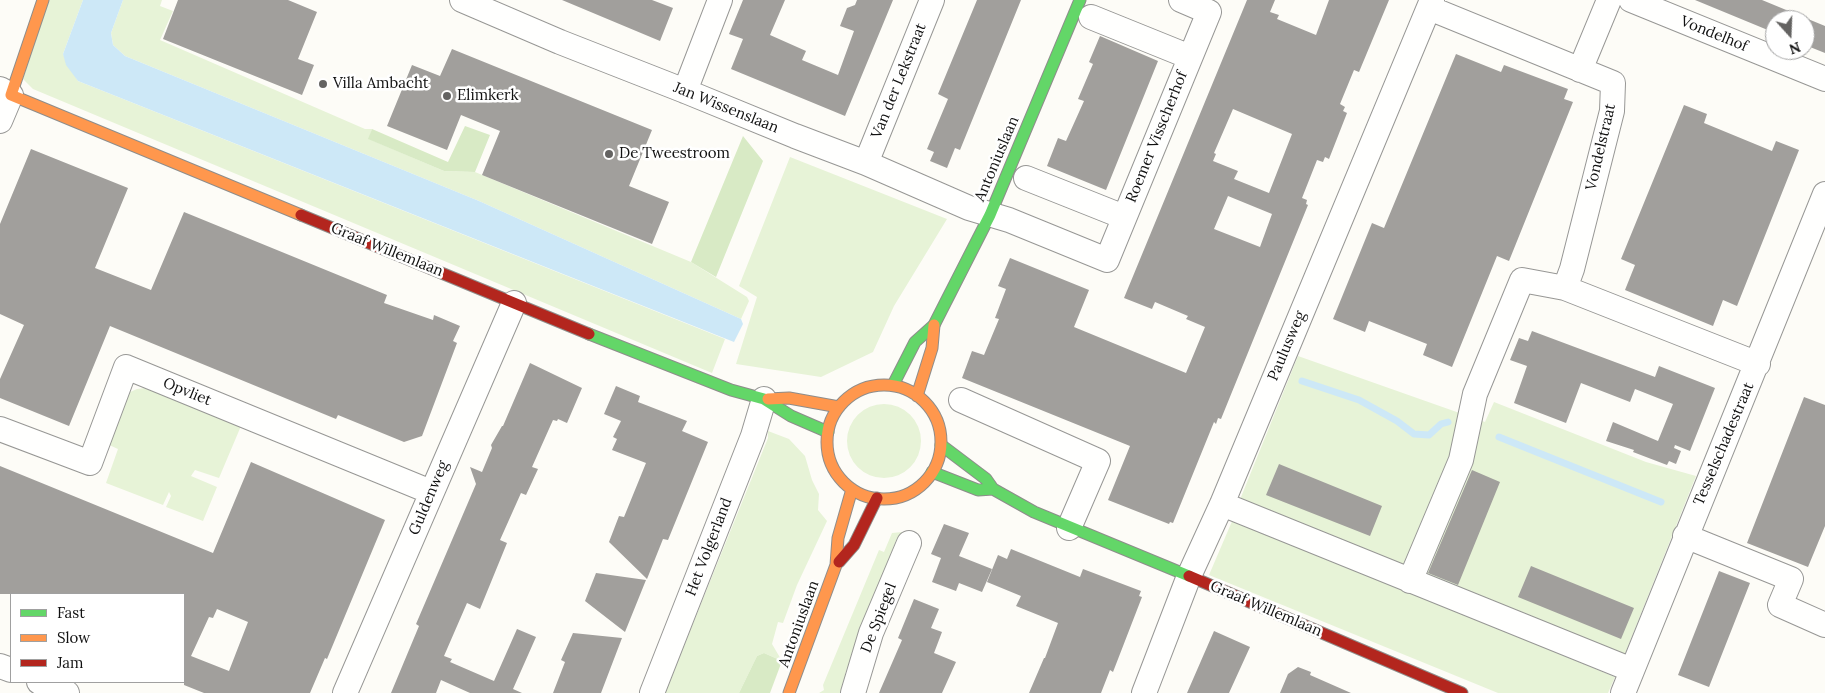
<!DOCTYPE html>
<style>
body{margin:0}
#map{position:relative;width:1825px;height:693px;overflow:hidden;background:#fdfcf7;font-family:Lora,serif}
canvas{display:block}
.legend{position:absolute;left:10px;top:593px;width:175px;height:90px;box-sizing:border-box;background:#fff;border:1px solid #a0a0a0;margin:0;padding:6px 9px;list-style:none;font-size:15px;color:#111}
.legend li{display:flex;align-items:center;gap:10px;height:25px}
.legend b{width:25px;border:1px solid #a0a0a0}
.north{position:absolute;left:1765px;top:10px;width:50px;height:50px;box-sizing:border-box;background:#fff;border:1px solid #a0a0a0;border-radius:50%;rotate:160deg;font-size:14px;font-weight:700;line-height:20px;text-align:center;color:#111}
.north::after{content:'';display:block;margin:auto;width:18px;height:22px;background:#646362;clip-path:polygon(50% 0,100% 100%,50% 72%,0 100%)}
</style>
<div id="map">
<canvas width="1825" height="693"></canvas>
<ul class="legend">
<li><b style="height:6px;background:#63d668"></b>Fast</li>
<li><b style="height:6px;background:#ff974d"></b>Slow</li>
<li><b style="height:6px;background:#b3261e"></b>Jam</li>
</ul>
<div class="north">N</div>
</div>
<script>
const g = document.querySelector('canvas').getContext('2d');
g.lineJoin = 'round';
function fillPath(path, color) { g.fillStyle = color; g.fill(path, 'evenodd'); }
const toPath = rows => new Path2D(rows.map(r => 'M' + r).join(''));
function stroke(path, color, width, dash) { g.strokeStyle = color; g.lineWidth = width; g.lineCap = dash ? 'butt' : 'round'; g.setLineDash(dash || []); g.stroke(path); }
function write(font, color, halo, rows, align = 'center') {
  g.font = font + ' Lora,serif'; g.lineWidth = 5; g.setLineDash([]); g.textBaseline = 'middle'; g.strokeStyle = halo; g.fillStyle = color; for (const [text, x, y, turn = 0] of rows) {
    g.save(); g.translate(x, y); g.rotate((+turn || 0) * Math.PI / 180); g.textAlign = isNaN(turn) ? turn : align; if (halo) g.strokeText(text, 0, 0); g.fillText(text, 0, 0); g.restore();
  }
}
const green = toPath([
 [49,0,83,0,63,54,78,81,725,339,712,373,33,89,23,79],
 [123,0,162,0,160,6,173,11,160,40,365,129,372,129,369,139,444,171,475,172,691,262,747,297,749,301,741,319,479,201,125,56,113,45,111,33],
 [790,157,947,219,894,306,873,352,821,377,736,364,757,297,739,286],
 [1298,356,1485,422,1494,402,1646,462,1696,476,1622,661,1239,502],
 [145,388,241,426,219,478,195,470,191,476,217,487,203,521,166,507,171,496,169,492,163,505,106,483,118,449,107,444,128,393,137,389],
 '847 441a37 37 0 1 1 74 0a37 37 0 1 1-74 0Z',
 [768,431,789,439,805,456,812,480,819,494,818,510,827,521,797,585,783,623,778,622,772,644,782,661,764,653,757,656,739,693,665,693,768,438],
 [1233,519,1615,677,1608,693,1498,693,1209,575],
 [902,532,903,540,897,538,859,634,849,669,847,668,845,674,852,669,845,693,819,693,824,690,823,685,879,550,884,552,892,533]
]);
const forest = toPath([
 [465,126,490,135,475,172,444,171,368,139,372,129,448,162],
 [743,136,763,161,716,277,691,262],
 [764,653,782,661,770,693,739,693,757,656]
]);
const water = toPath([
 [83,0,123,0,111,33,113,45,125,56,479,201,741,319,743,324,734,342,78,81,66,65,63,54]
]);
const stream = toPath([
 [1302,381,1359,400,1397,421,1414,434,1429,435,1441,424,1448,422],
 [1499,437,1661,502]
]);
const building = toPath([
 [178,0,288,0,317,12,298,59,314,65,302,95,163,39],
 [562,0,652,0,673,8,660,41],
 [743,0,785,0,770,35,806,51,802,60,838,75,854,31,840,26,847,8,855,5,857,0,893,0,845,116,731,69,743,39,729,34],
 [977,0,1021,0,960,150,955,148,947,168,930,161,934,152,927,149,948,99,938,94],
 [1247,0,1275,0,1270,12,1279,15,1277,19,1316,35,1329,0,1389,0,1359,72,1354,70,1340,104,1345,107,1343,111,1347,113,1329,159,1325,157,1323,162,1317,160,1302,198,1307,200,1306,204,1308,205,1221,419,1218,418,1216,424,1214,422,1173,523,1170,522,1169,524,1108,500,1130,446,962,378,972,351,984,355,999,319,995,318,1006,289,998,286,1010,258,1089,290,1074,327,1186,373,1205,327,1186,319,1188,316,1155,302,1152,309,1124,298],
 [1233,109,1292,134,1269,193,1234,179,1238,171,1213,161,1216,154,1214,153],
 [1228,196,1272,214,1260,247,1214,229],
 [1695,0,1762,0,1825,26,1825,53,1805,45,1805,20,1775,20,1775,33],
 [1100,36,1158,61,1106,190,1047,166,1058,138,1066,141,1084,101,1078,99,1093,64,1089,62],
 [452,49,652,130,629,186,669,202,652,244,482,175,500,131,461,115,447,150,387,126,412,65,440,76],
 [1456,54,1501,72,1504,65,1568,89,1564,99,1573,102,1509,261,1497,256,1452,367,1423,355,1427,344,1369,321,1365,332,1333,319,1372,223,1384,228],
 [1684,105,1707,114,1704,123,1772,151,1776,141,1799,150,1737,306,1723,300,1713,326,1625,290,1635,265,1621,259],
 [31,149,128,188,95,268,151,290,184,212,387,295,384,303,433,320,434,315,460,326,453,341,457,343,422,436,404,442,338,415,336,419,110,326,69,426,0,398,0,379,24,325,0,314,0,224],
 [1532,331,1655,377,1659,366,1715,388,1690,451,1675,445,1674,448,1681,451,1676,464,1669,461,1667,465,1633,452,1634,450,1606,441,1613,422,1658,441,1673,404,1635,389,1630,402,1581,383,1566,423,1514,403,1527,366,1510,360,1519,338,1528,341],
 [530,363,582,388,567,423,558,419,557,421,553,420,532,467,538,469,526,495,521,493,500,540,507,543,480,609,467,603,444,656,452,659,450,662,494,681,517,629,536,637,513,689,522,693,470,693,441,680,436,693,391,693,419,626,416,624,476,484,470,467,482,472,492,448,491,445,502,426,503,426],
 [616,386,640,396,638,402,687,421,682,431,708,442,668,540,663,539,647,579,609,542,619,516,624,517,646,463,612,450,617,439,613,437,621,421,604,414],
 [1804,397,1825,405,1825,526,1808,567,1747,543],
 [251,462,385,520,327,659,325,658,310,693,204,693,184,685,184,594,0,594,0,466,213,553],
 [217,609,248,622,229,671,191,656,209,617,213,618],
 [1279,464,1382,506,1370,536,1266,495],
 [1472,470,1500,482,1458,585,1428,573],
 [944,524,969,533,959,556,992,569,982,592,959,583,956,591,932,582,941,558,931,554],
 [1011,549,1080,577,1083,569,1141,591,1139,596,1142,597,1113,672,1110,670,1101,693,1029,693,1044,658,1045,658,1058,623,1016,606,1021,596,987,582,998,555,1007,559],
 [1531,566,1634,608,1621,639,1518,597],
 [1719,571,1750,583,1709,687,1678,675],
 [596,573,646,580,625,632,585,601],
 [914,599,939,609,931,628,942,632,934,653,956,662,942,693,879,693,902,640,898,638],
 [1214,631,1250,647,1229,693,1187,693],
 [573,633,622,638,601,693,553,693,565,662,561,660],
 [1298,667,1311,672,1310,675,1351,693,1280,693,1288,674]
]);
const street = toPath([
 [462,0,560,42,685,91,795,136,866,163,969,208,1009,220,1107,260,1209,12,1181,0],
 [1631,0,1825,79],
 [1429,8,1613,83,1612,111,1572,269,1565,288],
 [1091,17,1190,57],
 [1580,70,1609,0],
 [0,89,11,95,0,121],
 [685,91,720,0],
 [866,163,932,0],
 [1026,178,1124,217],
 [961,400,1098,461,1069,528],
 [0,429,90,463,126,367,431,492],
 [1222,504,1632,670],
 [1685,536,1791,579,1780,605,1825,625],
 [1410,581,1461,460,1475,394,1522,280,1565,288,1758,364],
 [0,666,11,670],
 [39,682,67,693],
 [345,693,514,303],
 [652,693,753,436,764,399],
 [853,693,871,633,909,543],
 [1144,693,1189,576,1222,504,1432,0],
 [1623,693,1825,194]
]);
const fast = toPath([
 [589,334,731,390,764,399,791,416,828,432],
 [893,385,915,342,934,325,990,215,1080,0],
 [941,445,986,479,993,489,1034,512,1189,576],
 [932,472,978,490,993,489]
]);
const slow = toPath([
 [43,0,11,95,301,215],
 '827 442a57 57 0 1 1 114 0a57 57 0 1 1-114 0Z',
 [917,396,932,348,934,325],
 [768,399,789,398,839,407],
 [789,693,836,565,838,538,852,489]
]);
const jam = toPath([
 [301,215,589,334],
 [839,562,854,545,877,498],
 [1189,576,1462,693]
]);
const markers = [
 [323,84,5,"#646362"],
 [447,96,5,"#646362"],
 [609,154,5,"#646362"]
];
const streetNames = [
 ["Vondelhof",1714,34,22],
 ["Van der Lekstraat",899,81,-68],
 ["Jan Wissenslaan",726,108,22],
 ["Roemer Visscherhof",1157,137,-68],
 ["Vondelstraat",1601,147,-77],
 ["Antoniuslaan",997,159,-67],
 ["Graaf Willemlaan",387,250,22],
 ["Paulusweg",1287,346,-67],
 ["Opvliet",187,392,22],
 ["Tesselschadestraat",1724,444,-67],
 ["Guldenweg",429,498,-67],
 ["Het Volgerland",709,547,-69],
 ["Graaf Willemlaan",1266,609,23],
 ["De Spiegel",879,618,-69],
 ["Antoniuslaan",799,624,-70]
];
const poiNames = [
 ["Villa Ambacht",333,84],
 ["Elimkerk",457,96],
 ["De Tweestroom",619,154]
];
fillPath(green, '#e7f3d7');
fillPath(forest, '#d8eac5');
fillPath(water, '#cde8f7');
stroke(stream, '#cde8f7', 7);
fillPath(building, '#a19f9c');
stroke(street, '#979795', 26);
stroke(fast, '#8e8d8b', 13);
stroke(slow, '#8e8d8b', 13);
stroke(jam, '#8e8d8b', 13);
stroke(street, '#fffffe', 24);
stroke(fast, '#63d668', 11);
stroke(slow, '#ff974d', 11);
stroke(jam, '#b3261e', 11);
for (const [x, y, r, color] of markers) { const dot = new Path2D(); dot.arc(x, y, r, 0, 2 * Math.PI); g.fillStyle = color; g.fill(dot); stroke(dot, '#fff', 2); }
write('15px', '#111', '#fff', streetNames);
write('15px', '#111', '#fff', poiNames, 'left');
</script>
